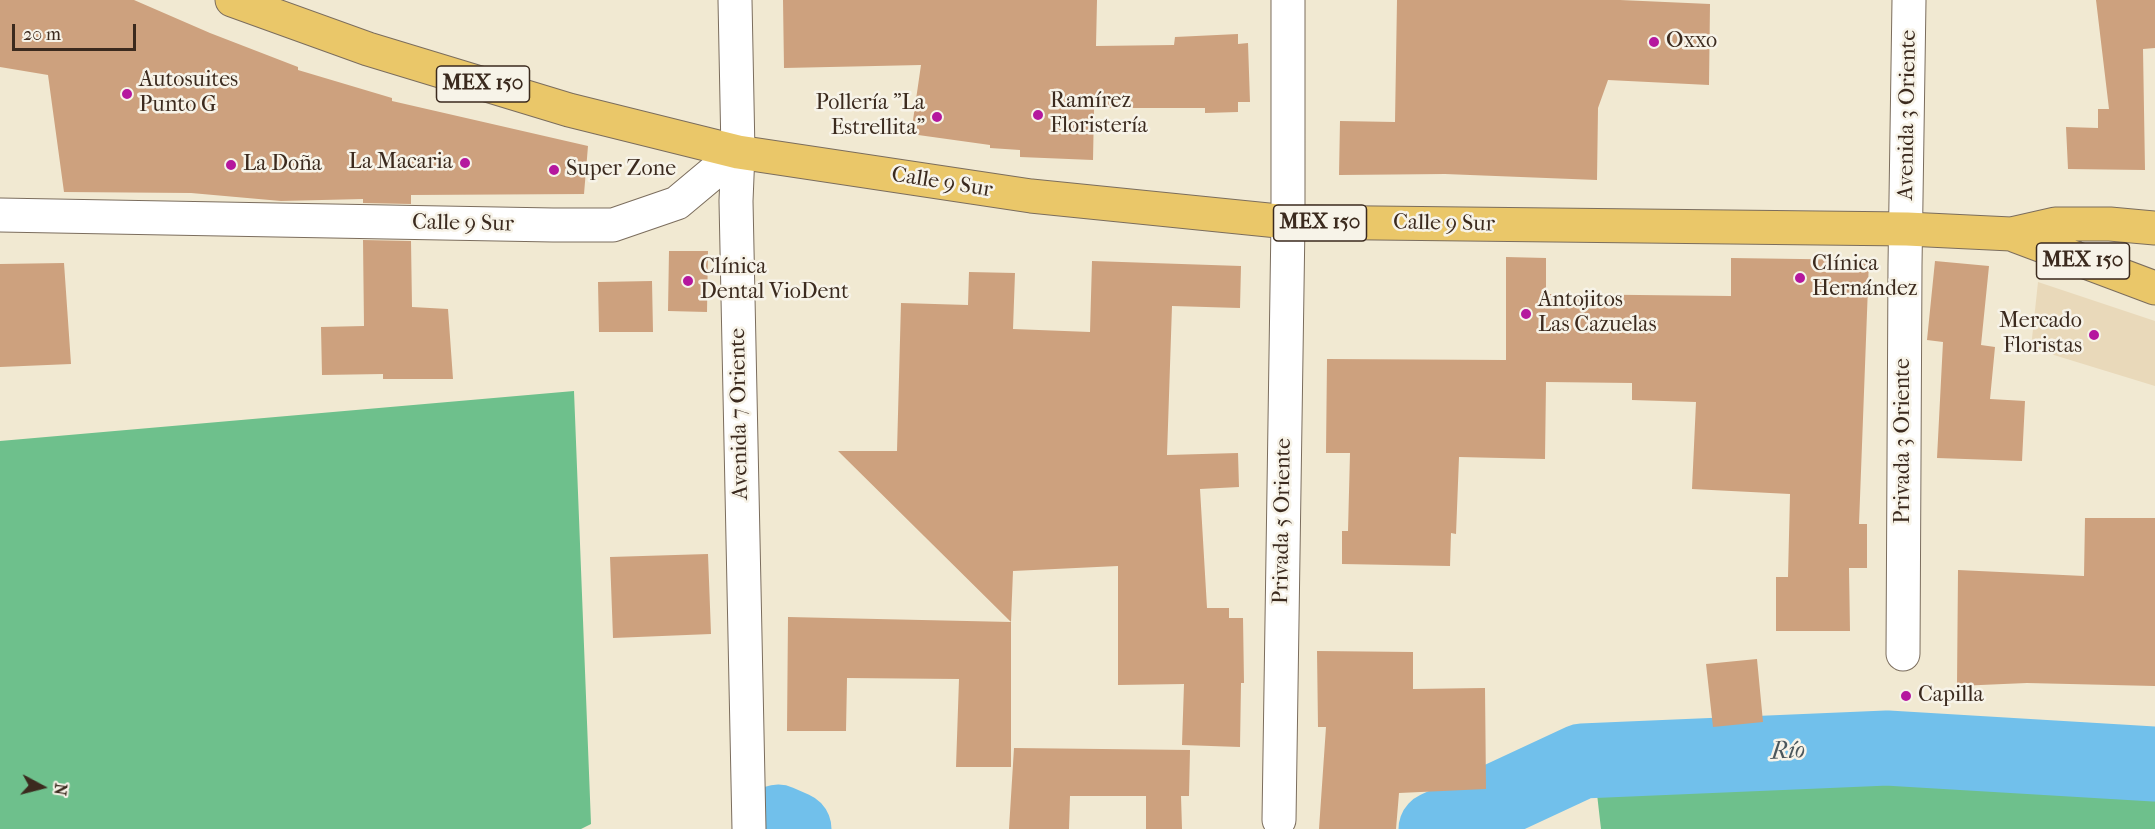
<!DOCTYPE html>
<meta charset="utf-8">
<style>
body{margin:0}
#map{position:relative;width:2155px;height:829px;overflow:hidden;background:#f1e9d2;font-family:"IM FELL French Canon",serif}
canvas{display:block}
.north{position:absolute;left:12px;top:757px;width:60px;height:60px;-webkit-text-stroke:4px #f7f3e8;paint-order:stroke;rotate:97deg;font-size:16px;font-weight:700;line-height:24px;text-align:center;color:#3b2a1e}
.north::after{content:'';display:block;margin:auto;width:21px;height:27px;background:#3b2a1e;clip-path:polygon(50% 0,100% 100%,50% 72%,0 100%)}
.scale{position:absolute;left:12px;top:24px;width:124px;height:27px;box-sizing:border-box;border:3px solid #3b2a1e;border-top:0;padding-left:8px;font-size:18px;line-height:21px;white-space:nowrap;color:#3b2a1e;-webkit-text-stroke:4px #f7f3e8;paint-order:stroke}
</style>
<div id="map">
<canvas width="2155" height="829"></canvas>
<div class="north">N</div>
<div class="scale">20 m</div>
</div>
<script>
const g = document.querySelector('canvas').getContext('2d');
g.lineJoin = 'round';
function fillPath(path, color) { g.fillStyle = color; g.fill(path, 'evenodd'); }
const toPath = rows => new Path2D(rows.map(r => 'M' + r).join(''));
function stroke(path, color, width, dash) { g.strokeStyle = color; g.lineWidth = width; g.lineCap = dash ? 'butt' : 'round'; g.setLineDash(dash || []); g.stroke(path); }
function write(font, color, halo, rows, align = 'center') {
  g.font = font + ' "IM FELL French Canon",serif'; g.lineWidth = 5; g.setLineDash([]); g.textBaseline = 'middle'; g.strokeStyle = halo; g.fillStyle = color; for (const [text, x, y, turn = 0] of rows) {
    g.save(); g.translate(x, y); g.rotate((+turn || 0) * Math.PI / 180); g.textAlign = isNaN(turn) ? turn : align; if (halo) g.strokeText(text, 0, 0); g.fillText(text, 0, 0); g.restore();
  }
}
const built = toPath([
 [2038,282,2155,321,2155,386,2031,348]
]);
const forest = toPath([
 [574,391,591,824,581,829,0,829,0,441],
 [1885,782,2155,789,2155,829,1601,829,1597,794]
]);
const river = toPath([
 [778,822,794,829],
 [1436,829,1582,761,1887,748,2155,764]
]);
const building = toPath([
 [0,0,134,0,210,33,298,67,298,70,392,98,392,101,588,146,584,194,411,195,411,204,363,203,363,199,281,201,191,193,64,192,48,75,0,67],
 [783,0,1097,0,1096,46,1174,45,1175,37,1238,34,1238,44,1248,43,1250,102,1238,102,1238,112,1205,113,1205,108,1094,108,1093,160,1020,157,1020,150,990,148,990,145,911,134,921,65,784,68],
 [1397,0,1620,0,1710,4,1709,85,1608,80,1598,108,1597,180,1445,174,1339,175,1340,121,1395,122],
 [2096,0,2155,0,2155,48,2143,49,2145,170,2068,169,2066,127,2098,128,2098,109,2109,109],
 [363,240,411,241,412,307,448,309,453,379,383,379,383,374,322,375,321,327,364,326],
 [669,251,708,251,707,312,668,311],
 [1506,257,1546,258,1546,294,1731,296,1731,258,1869,260,1859,524,1867,524,1867,568,1849,568,1850,631,1776,631,1776,577,1788,577,1790,494,1692,489,1696,402,1632,400,1632,383,1546,382,1545,459,1459,457,1456,534,1451,533,1450,566,1342,564,1342,531,1348,531,1350,453,1326,453,1327,359,1506,360],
 [1092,261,1241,266,1240,308,1172,306,1167,455,1238,453,1239,487,1200,489,1207,608,1229,608,1229,618,1243,618,1244,683,1241,683,1240,747,1182,745,1184,684,1118,685,1118,566,1013,571,1011,622,838,451,897,451,901,303,968,305,969,272,1015,273,1013,329,1090,332],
 [1935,261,1989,266,1981,345,1995,347,1990,399,2025,401,2022,461,1937,458,1943,342,1927,340],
 [64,263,71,364,0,367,0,264],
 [652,281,653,332,599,332,598,282],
 [2085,518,2155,518,2155,686,2027,683,1957,686,1958,570,2084,576],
 [708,554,711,634,613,638,610,557],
 [788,617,1011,622,1011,767,956,767,959,679,847,678,846,731,787,731],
 [1317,651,1413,652,1413,689,1485,688,1486,789,1399,793,1396,829,1319,829,1326,727,1318,727],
 [1757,659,1763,722,1713,727,1706,664],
 [1014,748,1190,750,1189,796,1181,796,1182,829,1146,829,1146,796,1070,796,1069,829,1009,829]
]);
const minor = toPath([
 [735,0,738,152,736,201,749,829],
 [0,215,553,225,613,225,677,203,738,152],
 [1903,654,1905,265,1909,0],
 [1279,820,1288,222,1288,0]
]);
const primary = toPath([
 [232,0,368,49,569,110,738,152,1031,196,1288,222,1907,229,2011,234,2055,224,2110,224,2155,228],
 [2011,234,2155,288]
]);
const markers = [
 [1654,42,6,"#b5179e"],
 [127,94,6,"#b5179e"],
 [1038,115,6,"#b5179e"],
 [937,117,6,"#b5179e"],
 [465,163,6,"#b5179e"],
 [231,165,6,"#b5179e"],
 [554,170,6,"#b5179e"],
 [1800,278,6,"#b5179e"],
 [688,281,6,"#b5179e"],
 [1526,314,6,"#b5179e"],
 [2094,335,6,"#b5179e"],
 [1906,696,6,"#b5179e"]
];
const shields = [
 [483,84,93],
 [1320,223,93],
 [2083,261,93]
];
const shieldNames = [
 ["MEX 150",483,84],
 ["MEX 150",1320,223],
 ["MEX 150",2083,261]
];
const poiNames = [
 ["Oxxo",1666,42],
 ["Autosuites",139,81],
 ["Punto G",139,106],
 ["Ramírez",1050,102],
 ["Floristería",1050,127],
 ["Pollería \"La",925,104,"right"],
 ["Estrellita\"",925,129,"right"],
 ["La Macaria",453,163,"right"],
 ["La Doña",243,165],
 ["Super Zone",566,170],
 ["Clínica",1812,265],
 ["Hernández",1812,290],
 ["Clínica",700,268],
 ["Dental VioDent",700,293],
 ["Antojitos",1538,301],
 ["Las Cazuelas",1538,326],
 ["Mercado",2082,322,"right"],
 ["Floristas",2082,347,"right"],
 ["Capilla",1918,696]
];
const streetNames = [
 ["Avenida 3 Oriente",1908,115,-89],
 ["Calle 9 Sur",942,183,9],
 ["Calle 9 Sur",463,224,1],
 ["Calle 9 Sur",1444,224,1],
 ["Avenida 7 Oriente",740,414,-91],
 ["Privada 3 Oriente",1904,441,-90],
 ["Privada 5 Oriente",1283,521,-89]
];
const waterNames = [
 ["Río",1788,752,-3]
];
fillPath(built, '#e9d9ba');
fillPath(forest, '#6ec08c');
stroke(river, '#71c0eb', 75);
fillPath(building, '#cda17e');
stroke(minor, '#7b6d5d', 35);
stroke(primary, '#7b6d5d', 35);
stroke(minor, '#fff', 33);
stroke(primary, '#eac769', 33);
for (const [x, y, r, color] of markers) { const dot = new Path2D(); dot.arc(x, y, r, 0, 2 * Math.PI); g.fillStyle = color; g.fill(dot); stroke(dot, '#f7f3e8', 2); }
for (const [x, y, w] of shields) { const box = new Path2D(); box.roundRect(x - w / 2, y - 18, w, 36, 4.5); g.fillStyle = '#f7f3e8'; g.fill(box); stroke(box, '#3b2a1e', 1.5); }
write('bold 21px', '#3b2a1e', null, shieldNames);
write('22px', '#3b2a1e', '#f7f3e8', poiNames, 'left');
write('22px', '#3b2a1e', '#f7f3e8', streetNames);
write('italic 24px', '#4b575c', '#f7f3e8', waterNames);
</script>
